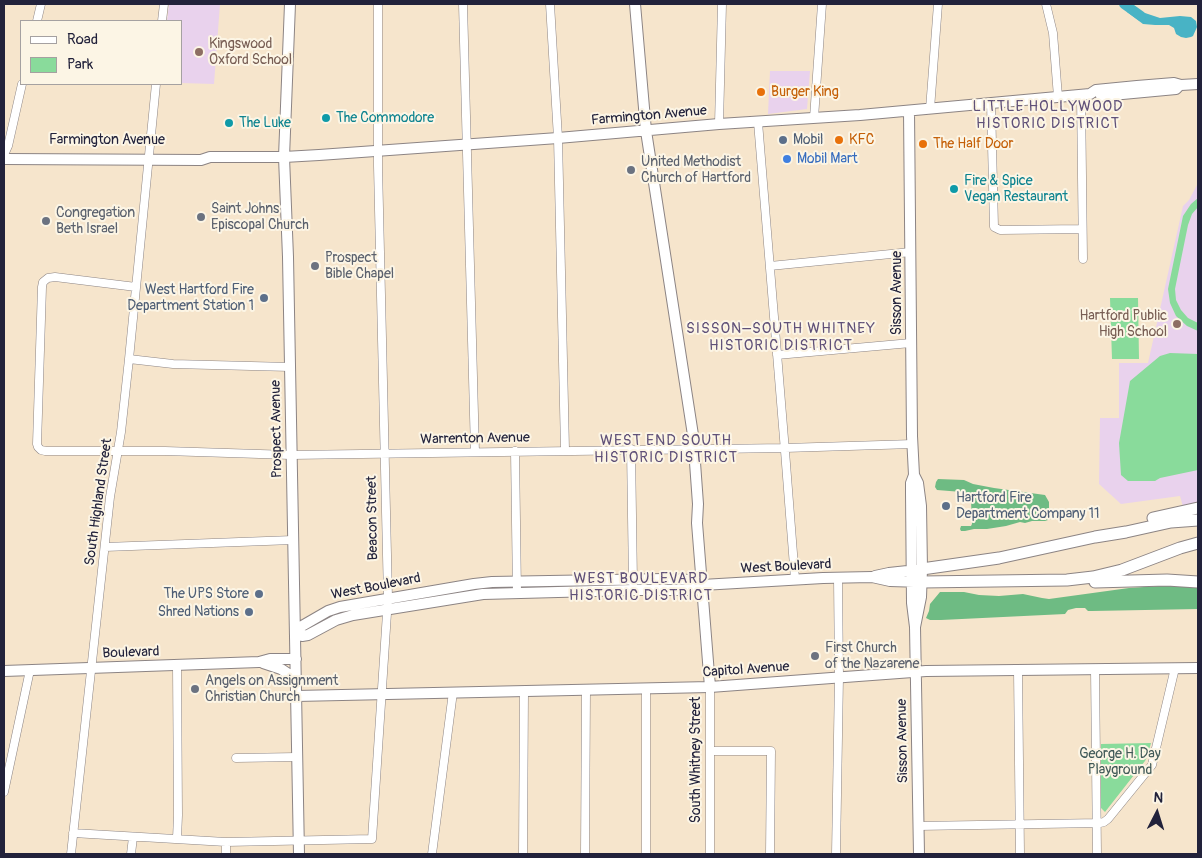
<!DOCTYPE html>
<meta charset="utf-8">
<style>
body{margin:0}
#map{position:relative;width:1202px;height:858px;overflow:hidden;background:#f6e5cc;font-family:Pangolin,sans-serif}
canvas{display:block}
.frame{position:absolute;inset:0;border:5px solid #22223b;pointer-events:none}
.legend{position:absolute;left:20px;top:20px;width:162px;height:65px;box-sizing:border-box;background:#fcf5e5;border:1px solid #a5a1a1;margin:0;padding:6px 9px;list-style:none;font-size:15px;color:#22223b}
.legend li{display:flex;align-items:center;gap:10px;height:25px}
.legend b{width:25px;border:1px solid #a5a1a1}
.north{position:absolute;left:1132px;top:788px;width:50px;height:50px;-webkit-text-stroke:4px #fcf5e5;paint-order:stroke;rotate:5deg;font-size:14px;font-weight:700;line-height:20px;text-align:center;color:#22223b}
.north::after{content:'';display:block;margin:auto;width:18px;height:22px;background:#22223b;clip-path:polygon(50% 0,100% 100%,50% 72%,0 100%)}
</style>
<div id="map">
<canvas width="1202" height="858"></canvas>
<div class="frame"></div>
<ul class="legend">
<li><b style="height:6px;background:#fff"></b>Road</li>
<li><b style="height:14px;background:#89db9b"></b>Park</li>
</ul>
<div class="north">N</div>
</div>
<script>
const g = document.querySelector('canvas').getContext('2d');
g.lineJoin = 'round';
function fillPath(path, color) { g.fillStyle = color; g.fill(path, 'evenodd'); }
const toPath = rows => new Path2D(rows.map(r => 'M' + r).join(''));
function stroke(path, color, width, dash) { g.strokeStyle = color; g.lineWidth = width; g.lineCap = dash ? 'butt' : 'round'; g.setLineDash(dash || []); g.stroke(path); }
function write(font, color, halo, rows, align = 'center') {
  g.font = font + ' Pangolin,sans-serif'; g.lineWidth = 4; g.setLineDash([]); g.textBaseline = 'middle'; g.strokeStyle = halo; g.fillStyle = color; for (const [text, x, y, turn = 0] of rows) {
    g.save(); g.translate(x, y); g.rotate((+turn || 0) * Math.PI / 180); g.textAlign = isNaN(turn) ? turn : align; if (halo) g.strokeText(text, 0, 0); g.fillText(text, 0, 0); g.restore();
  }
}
const built = toPath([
 [169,4,220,4,214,84,181,83,181,21,167,21],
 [770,71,810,71,807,109,768,114],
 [1198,183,1198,513,1183,507,1180,496,1121,504,1099,484,1100,418,1119,418,1119,363,1148,363,1183,206,1189,200]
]);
const green = toPath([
 [1198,198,1198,207,1192,214,1188,225,1175,289,1176,300,1181,310,1188,318,1198,323,1198,331,1187,326,1176,316,1170,303,1168,289,1183,216,1191,204],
 [1110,298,1138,298,1139,359,1112,359],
 [1170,353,1198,354,1198,470,1160,478,1155,481,1128,481,1121,475,1119,443,1130,381,1160,356],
 [1151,743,1147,757,1145,761,1105,812,1101,808,1101,744]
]);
const forest = toPath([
 [938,479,964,480,973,484,994,488,1045,495,1049,502,1049,508,1051,513,1051,519,1045,521,1032,521,1025,523,1020,522,1006,526,987,529,974,529,965,531,961,531,960,529,961,526,971,526,972,524,971,500,967,494,962,492,937,490,935,487,936,482],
 [1174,585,1198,588,1198,609,1092,611,1088,611,1085,608,1076,608,1068,610,1065,614,941,620,930,620,926,618,929,611,930,604,940,592,964,592,979,595,999,596,1023,594,1042,598,1049,599,1129,588]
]);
const water = toPath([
 [1134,7,1139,11,1160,18,1180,16,1191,17,1196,21,1197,27,1193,36,1191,37,1186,38,1181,37,1176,34,1174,28,1169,25,1155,25,1143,24,1127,12,1130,9]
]);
const river = toPath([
 [1124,4,1141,16]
]);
const minor = toPath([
 [463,4,475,452],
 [550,4,558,138,565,450],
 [1046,4,1053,33,1058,97],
 [37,21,41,4],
 [162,21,164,4],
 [1081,95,1083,259],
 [991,103,994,227,1000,230,1082,229],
 [930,109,938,4],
 [814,118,822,4],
 [758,122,785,451,795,579],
 [719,124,722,4],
 [4,155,8,146,22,84],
 [770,266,911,252],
 [136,287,55,277,48,278,43,282,42,287,37,444,38,447,41,450,45,451,165,451,291,455,785,448,913,444],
 [777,355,911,343],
 [129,359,173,364,290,367],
 [631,449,633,583],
 [515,451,517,593],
 [105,547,293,540],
 [177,665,178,815,177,839],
 [1095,669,1097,854],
 [1018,670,1020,854],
 [710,687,710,854],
 [646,689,646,854],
 [710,751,771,751,770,854],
 [236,758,297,757],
 [4,792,30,670],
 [918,826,1100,823,1104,822,1108,819,1152,765,1175,668],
 [73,833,226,842,372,839,388,598,378,166,378,4],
 [226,842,226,854],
 [71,854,110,497,121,432,129,359,156,84],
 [131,854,133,837],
 [432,854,453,692],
 [523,854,524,691],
 [585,854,586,690],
 [836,854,839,677,838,578]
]);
const major = toPath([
 [290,4,284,157,288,257,299,854],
 [635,4,646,131,693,435,698,504,697,523,710,687],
 [1101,96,1176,89,1178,87],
 [909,111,912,436,914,475,911,483,911,493,912,603,915,627],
 [4,159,201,160,210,157,284,157,319,155,558,138,719,124,860,115,1090,94,1096,90,1137,86,1174,83,1181,85,1198,84],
 [914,475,918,483,921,506,922,569,921,597,915,627,919,854],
 [875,576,889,573,917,570],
 [702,585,697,581,692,580,664,579,492,582,474,584,340,607,328,611,302,626,295,633,302,636,308,635,336,620,353,615,483,594,633,590,695,590,702,585,823,578,872,577,890,581,922,582],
 [263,663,281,669,296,679],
 [4,671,259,662,270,659,296,659],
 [296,696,710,687,926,671,1198,668]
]);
const highway = toPath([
 [1153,518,1198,508],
 [922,569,999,558,1095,537,1126,532,1171,522,1198,520],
 [922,582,1067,580,1093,577,1122,570,1180,548,1198,543],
 [1095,582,1167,580,1198,582]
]);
const markers = [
 [199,52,5,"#8d6e63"],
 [761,92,5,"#e8710a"],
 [326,118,5,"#0f9aa8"],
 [229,123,5,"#0f9aa8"],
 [783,140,5,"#5c6f8a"],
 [839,140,5,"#e8710a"],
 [923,144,5,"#e8710a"],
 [787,159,5,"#3f7fe0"],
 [631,170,5,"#6b7280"],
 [954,189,5,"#0f9aa8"],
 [201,217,5,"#6b7280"],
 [46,221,5,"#6b7280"],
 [315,266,5,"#6b7280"],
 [264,298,5,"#5c6f8a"],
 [1177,324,5,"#8d6e63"],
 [946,506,5,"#5c6f8a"],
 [259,594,5,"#5c6f8a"],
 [249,612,5,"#5c6f8a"],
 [815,656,5,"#6b7280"],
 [195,689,5,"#6b7280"]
];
const educationNames = [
 ["Kingswood",209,44],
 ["Oxford School",209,60],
 ["Hartford Public",1167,316,"right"],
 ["High School",1167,332,"right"]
];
const foodNames = [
 ["Burger King",771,92],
 ["KFC",849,140],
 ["The Half Door",933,144]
];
const streetNames = [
 ["Farmington Avenue",649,116,-5],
 ["Farmington Avenue",107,140],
 ["Sisson Avenue",897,293,-90],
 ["Prospect Avenue",277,429,-91],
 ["Warrenton Avenue",475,439,-1],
 ["South Highland Street",99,502,-82],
 ["Beacon Street",373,518,-91],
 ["West Boulevard",786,567,-3],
 ["West Boulevard",376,587,-11],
 ["Boulevard",131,653,-2],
 ["Capitol Avenue",746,670,-4],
 ["Sisson Avenue",903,741,-91],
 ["South Whitney Street",696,760,-90]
];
const cultureNames = [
 ["The Commodore",336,118],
 ["The Luke",239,123],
 ["Fire & Spice",964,181],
 ["Vegan Restaurant",964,197]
];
const serviceNames = [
 ["Mobil",793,140,"left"],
 ["West Hartford Fire",254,290],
 ["Department Station 1",254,306],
 ["Hartford Fire",956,498,"left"],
 ["Department Company 11",956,514,"left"],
 ["The UPS Store",249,594],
 ["Shred Nations",239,612]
];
const shopNames = [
 ["Mobil Mart",797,159]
];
const worshipNames = [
 ["United Methodist",641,162],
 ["Church of Hartford",641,178],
 ["Saint Johns",211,209],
 ["Episcopal Church",211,225],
 ["Congregation",56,213],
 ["Beth Israel",56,229],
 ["Prospect",325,258],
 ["Bible Chapel",325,274],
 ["First Church",825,648],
 ["of the Nazarene",825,664],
 ["Angels on Assignment",205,681],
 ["Christian Church",205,697]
];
const parkNames = [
 ["George H. Day",1120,754],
 ["Playground",1120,770]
];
const neighbourhoodNames = [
 ["LITTLE HOLLYWOOD",1048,107],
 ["HISTORIC DISTRICT",1048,124],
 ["SISSON–SOUTH WHITNEY",781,329],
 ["HISTORIC DISTRICT",781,346],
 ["WEST END SOUTH",666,441],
 ["HISTORIC DISTRICT",666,458],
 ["WEST BOULEVARD",641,579],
 ["HISTORIC DISTRICT",641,596]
];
fillPath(built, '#e9d2ed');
fillPath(green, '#89db9b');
fillPath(forest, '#6ebb83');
fillPath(water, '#48b3c5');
stroke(river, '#48b3c5', 10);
stroke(minor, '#8c8484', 9);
stroke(major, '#8c8484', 12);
stroke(highway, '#8c8484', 13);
stroke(minor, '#fff', 8);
stroke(major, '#fff', 10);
stroke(highway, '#fff', 11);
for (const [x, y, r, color] of markers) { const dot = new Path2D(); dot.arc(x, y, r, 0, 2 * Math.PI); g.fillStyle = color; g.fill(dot); stroke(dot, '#fcf5e5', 2); }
write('14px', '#785e54', '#fcf5e5', educationNames, 'left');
write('14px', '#c56008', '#fcf5e5', foodNames, 'left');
write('14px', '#22223b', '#fcf5e5', streetNames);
write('14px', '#0d838f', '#fcf5e5', cultureNames, 'left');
write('14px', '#4e5e75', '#fcf5e5', serviceNames, 'right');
write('14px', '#366cbe', '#fcf5e5', shopNames, 'left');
write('14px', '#5b616d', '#fcf5e5', worshipNames, 'left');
write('14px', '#415a58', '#fcf5e5', parkNames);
g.letterSpacing = '1px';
write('15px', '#5f5078', '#fcf5e5', neighbourhoodNames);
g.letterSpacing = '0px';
</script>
